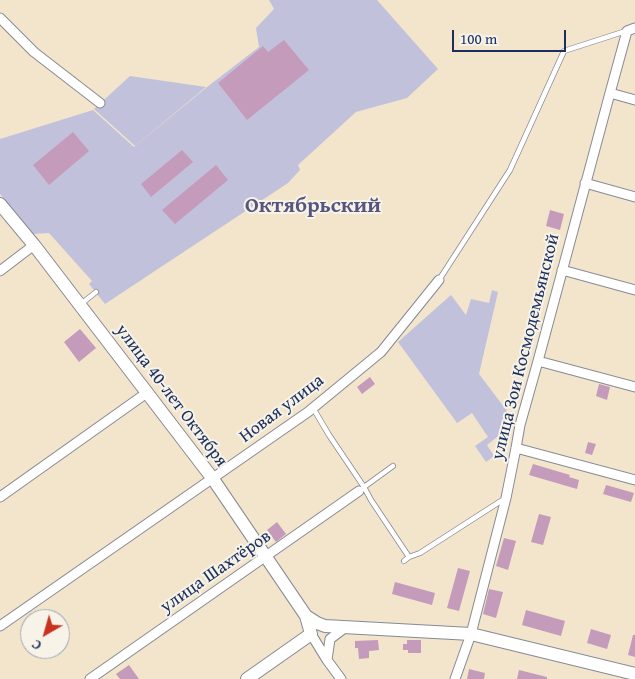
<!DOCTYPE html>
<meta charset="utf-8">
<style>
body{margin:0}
#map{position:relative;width:635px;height:679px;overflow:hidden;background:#f2e5cc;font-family:"Gentium Book Plus",serif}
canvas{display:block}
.north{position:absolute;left:20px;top:609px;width:50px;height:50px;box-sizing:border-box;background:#f7f3e8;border:1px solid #9fa5b1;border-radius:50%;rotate:218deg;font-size:14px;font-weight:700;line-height:20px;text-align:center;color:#1b2f5e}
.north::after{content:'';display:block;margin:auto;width:18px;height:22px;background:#c8321e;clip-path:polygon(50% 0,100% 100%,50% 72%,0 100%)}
.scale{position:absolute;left:452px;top:30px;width:114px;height:22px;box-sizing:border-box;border:2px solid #1b2f5e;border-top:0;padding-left:6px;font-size:15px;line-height:18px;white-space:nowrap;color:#1b2f5e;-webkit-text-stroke:4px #f7f3e8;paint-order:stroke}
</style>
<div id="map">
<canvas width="635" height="679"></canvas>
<div class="north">С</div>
<div class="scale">100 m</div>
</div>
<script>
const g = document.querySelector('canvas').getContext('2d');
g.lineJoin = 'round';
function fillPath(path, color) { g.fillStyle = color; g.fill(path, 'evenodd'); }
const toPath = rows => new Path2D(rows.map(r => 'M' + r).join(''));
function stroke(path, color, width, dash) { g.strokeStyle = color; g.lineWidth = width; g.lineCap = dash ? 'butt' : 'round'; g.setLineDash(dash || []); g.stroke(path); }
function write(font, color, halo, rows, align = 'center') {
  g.font = font + ' "Gentium Book Plus",serif'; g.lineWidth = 4; g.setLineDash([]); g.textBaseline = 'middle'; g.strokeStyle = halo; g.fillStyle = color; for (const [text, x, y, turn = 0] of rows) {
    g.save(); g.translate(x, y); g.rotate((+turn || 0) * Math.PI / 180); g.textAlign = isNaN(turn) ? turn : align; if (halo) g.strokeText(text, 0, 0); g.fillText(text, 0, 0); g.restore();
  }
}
const industrial = toPath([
 [269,0,377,0,438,69,407,98,356,112,298,165,300,170,288,183,105,304,89,284,92,281,49,233,33,234,0,194,0,139,93,110,134,147,207,87,259,47,256,28,274,9],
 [130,76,206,87,135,146,94,109],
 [492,290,498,292,479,374,510,415,501,434,487,445,494,456,486,462,475,446,488,437,472,413,457,423,398,342,451,295,466,315,471,299,489,303]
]);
const building = toPath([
 [284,40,309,70,247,120,218,83,263,46,268,52],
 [73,132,89,151,49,185,33,165],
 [182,150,193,162,151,197,141,184],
 [216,165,228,180,175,224,162,210],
 [550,210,564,214,560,230,546,226],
 [80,329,96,348,79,362,64,342],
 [370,377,375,384,362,394,357,387],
 [599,384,610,387,607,400,596,396],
 [588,442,596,444,592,455,585,453],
 [533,464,570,475,569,477,579,480,577,489,529,475],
 [606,485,634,493,631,502,603,494],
 [539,514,551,517,543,545,531,542],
 [277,522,286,534,276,542,267,530],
 [504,538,516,541,508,570,496,566],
 [458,568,470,571,459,611,447,608],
 [395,582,435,593,432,605,392,594],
 [489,589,503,592,496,618,483,614],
 [526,610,565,621,561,636,522,625],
 [591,629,611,635,607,649,587,643],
 [633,635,635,635,635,657,628,655],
 [378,640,379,650,369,651,369,658,359,659,358,648,355,648,355,641],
 [407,640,421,640,421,653,408,653,408,650,403,650,403,644,407,644],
 [129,665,139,679,120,679,116,674],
 [469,669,485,673,484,679,467,679],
 [519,670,547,677,547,679,517,679]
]);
const lane = toPath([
 [439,280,510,170,564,51,626,31],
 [81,304,96,292],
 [313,408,329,435,364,487,363,489],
 [393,466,364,487,371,500,409,557,404,561],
 [409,557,420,553,504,499]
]);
const street = toPath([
 [0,18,34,52,100,103],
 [610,93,635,100],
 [585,183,635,197],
 [562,270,635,290],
 [0,271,34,245],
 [538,361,635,387],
 [516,448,635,480],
 [0,497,148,392],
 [0,626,308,412,381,352,439,280],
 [311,634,327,660,341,679],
 [327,660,330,639,346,627],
 [90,679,359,491],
 [455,679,471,634,506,498,516,448,520,425,538,361,610,93,627,31,635,28]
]);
const secondary = toPath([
 [0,204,34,245,213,479,306,616,317,623,325,626,471,634,635,674],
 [247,679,311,634,306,616]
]);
const streetNames = [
 ["улица Зои Космодемьянской",526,347,-76],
 ["улица 40-лет Октября",171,396,53],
 ["Новая улица",282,409,-37],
 ["улица Шахтёров",216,572,-35]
];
const districtNames = [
 ["Октябрьский",313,206]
];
fillPath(industrial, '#c2c1dc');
fillPath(building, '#c59bbc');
stroke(lane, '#868a95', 6);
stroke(street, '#868a95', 11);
stroke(secondary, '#868a95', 14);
stroke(lane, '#fff', 4.5);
stroke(street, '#fff', 9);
stroke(secondary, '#fff', 12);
write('18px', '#1b2f5e', '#f7f3e8', streetNames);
write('bold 22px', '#56557f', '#f7f3e8', districtNames);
</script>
